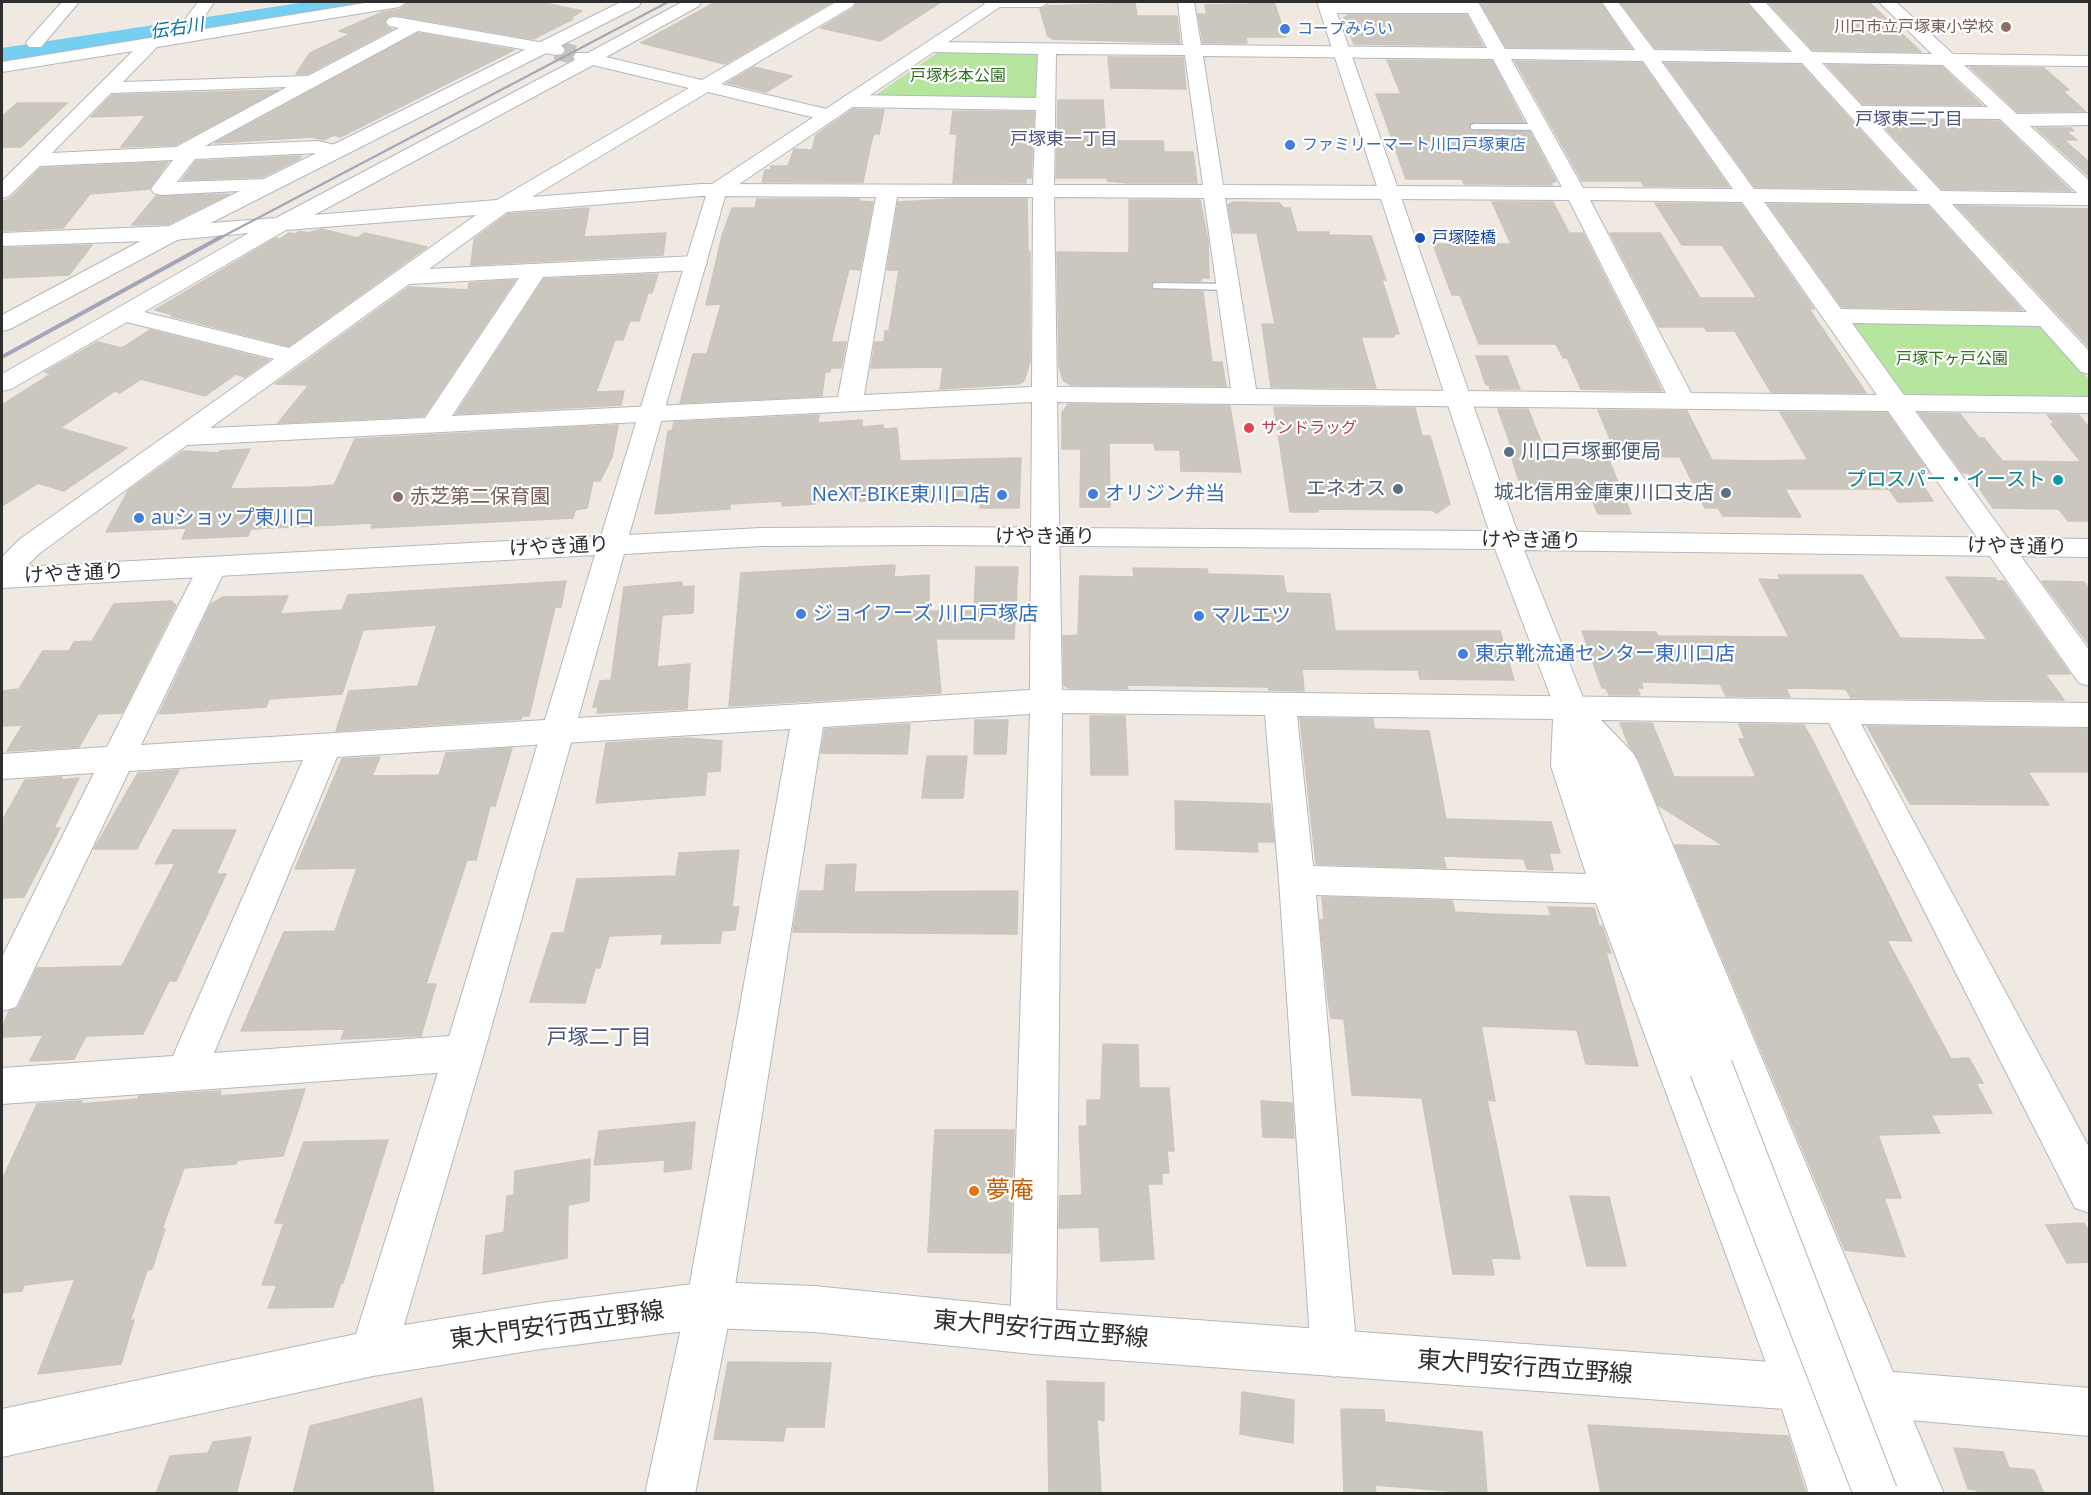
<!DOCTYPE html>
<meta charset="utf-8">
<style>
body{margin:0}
#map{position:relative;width:2091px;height:1495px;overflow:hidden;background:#efe9e1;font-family:"Noto Sans",sans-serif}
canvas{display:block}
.frame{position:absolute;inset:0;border:3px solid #2e2e2e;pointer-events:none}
</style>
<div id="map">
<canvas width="2091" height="1495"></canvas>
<div class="frame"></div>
</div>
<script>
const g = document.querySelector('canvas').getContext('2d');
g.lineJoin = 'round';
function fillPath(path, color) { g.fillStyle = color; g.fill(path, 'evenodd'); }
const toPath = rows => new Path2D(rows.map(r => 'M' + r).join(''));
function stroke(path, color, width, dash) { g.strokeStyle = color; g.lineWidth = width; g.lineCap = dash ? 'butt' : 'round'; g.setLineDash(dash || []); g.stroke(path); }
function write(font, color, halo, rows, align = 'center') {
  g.font = font + ' "Noto Sans","Noto Sans JP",sans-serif'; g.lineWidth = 4.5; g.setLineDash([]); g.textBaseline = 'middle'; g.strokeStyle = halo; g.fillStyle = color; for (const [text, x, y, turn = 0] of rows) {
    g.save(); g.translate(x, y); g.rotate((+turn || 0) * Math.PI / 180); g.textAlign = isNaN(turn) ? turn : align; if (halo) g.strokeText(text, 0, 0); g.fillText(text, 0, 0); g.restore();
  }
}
const green = toPath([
 [945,51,1030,52,1039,55,1039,97,1028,101,882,100,877,94,937,53],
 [1854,320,2028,321,2045,329,2089,379,2089,400,1917,397,1896,392,1849,326]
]);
const river = toPath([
 [306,2,367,2,363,8,353,10,161,43,2,66,2,48,306,2]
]);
const building = toPath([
 [409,2,540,2,582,11,570,18,573,19,533,39,395,15,389,16,384,22,387,27,392,29,307,74,296,74,310,53,350,34,339,31,383,12,400,9,409,2],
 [716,2,832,2,725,64,641,43,716,2],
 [857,2,941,2,880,41,821,28,854,8,857,2],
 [1249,2,1274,2,1286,37,1246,37,1247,43,1203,43,1198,14,1207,14,1205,5,1250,4,1249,2],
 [1480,2,1600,2,1631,48,1506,47,1480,2],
 [1620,2,1746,2,1787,50,1655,48,1620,2],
 [1768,2,1869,2,1921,52,1813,50,1768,2],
 [1135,3,1137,16,1177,16,1180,43,1052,39,1052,37,1048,37,1040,9,1047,6,1135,3],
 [1347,15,1467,15,1483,46,1354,44,1344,17,1347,17,1347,15],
 [418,33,514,50,340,137,334,135,324,140,312,137,215,143,418,33],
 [1108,57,1183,57,1186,89,1111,88,1108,57],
 [1387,60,1492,61,1524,122,1473,122,1469,124,1469,131,1530,132,1556,181,1551,183,1552,185,1484,184,1464,184,1462,179,1406,179,1376,94,1401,94,1387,60],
 [1515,61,1642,63,1729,187,1644,186,1641,181,1582,181,1515,61],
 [1665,63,1801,65,1913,189,1755,187,1665,63],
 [1827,65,1942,67,1982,105,1863,104,1827,65],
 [754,67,792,76,766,92,727,83,754,67],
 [1970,67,2044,68,2069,90,2063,91,2085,111,2018,112,1970,67],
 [278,90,175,145,121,147,146,115,91,117,112,95,278,90],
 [1058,100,1103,100,1106,141,1163,141,1164,152,1193,152,1197,183,1128,183,1107,181,1107,178,1056,178,1058,100],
 [17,103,67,103,21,147,2,147,2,117,17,103],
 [853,109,884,110,879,134,874,134,871,143,863,182,762,182,765,170,770,170,771,166,788,166,794,149,812,150,816,135,853,109],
 [953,111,1034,112,1031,178,1026,178,1026,183,953,183,957,134,950,134,953,111],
 [1878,120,1999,121,2071,191,1942,189,1878,120],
 [2036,128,2071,128,2074,131,2066,131,2077,140,2064,140,2090,163,2090,177,2036,128],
 [301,156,299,159,262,177,182,180,196,161,301,156],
 [168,162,149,189,90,194,63,228,2,231,2,202,11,198,41,168,168,162],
 [229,194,168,224,132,225,156,196,229,194],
 [757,199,859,199,859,201,873,202,860,270,849,269,831,342,846,342,841,368,831,368,830,372,825,372,822,396,680,403,693,354,707,354,721,304,706,305,722,236,732,208,755,208,757,199],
 [952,199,1027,199,1028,252,1030,252,1030,362,1024,381,1018,384,940,389,943,367,871,368,875,342,884,342,885,331,889,331,899,270,887,270,898,202,952,199],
 [1129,200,1200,200,1208,240,1209,278,1201,278,1201,281,1156,281,1151,283,1151,288,1153,290,1203,292,1212,362,1222,362,1226,386,1071,385,1063,380,1059,366,1057,252,1129,253,1129,200],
 [1233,202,1279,203,1284,208,1290,208,1297,232,1329,232,1329,235,1371,236,1386,280,1382,280,1399,334,1394,334,1394,337,1361,337,1376,388,1271,387,1262,324,1275,324,1257,233,1233,233,1228,205,1233,202],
 [1492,202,1553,202,1569,233,1583,233,1662,391,1581,389,1567,358,1563,358,1556,344,1479,344,1460,295,1452,295,1433,244,1511,244,1492,202],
 [1655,203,1741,204,1814,309,1809,309,1866,393,1771,392,1735,331,1707,331,1704,327,1659,327,1610,233,1660,233,1700,298,1757,298,1722,245,1682,245,1655,203],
 [1768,204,1928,206,2022,310,1842,307,1768,204],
 [1957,206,2090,209,2090,348,1957,206],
 [589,208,584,237,666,233,663,255,471,265,474,239,508,214,589,208],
 [322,229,357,238,365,233,427,247,289,346,171,316,174,315,155,310,276,238,280,239,289,233,295,234,299,231,308,233,322,229],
 [92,245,69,275,2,278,2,248,92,245],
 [658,274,652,293,648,293,639,321,630,321,623,340,615,340,596,392,624,391,621,405,456,414,544,279,658,274],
 [515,280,424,416,278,423,309,385,275,384,409,287,468,290,469,283,515,280],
 [150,330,269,360,245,377,236,374,205,396,141,379,120,393,115,391,60,428,127,448,64,491,38,483,2,506,2,405,51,374,45,372,98,342,122,348,150,330],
 [1476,356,1507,356,1520,389,1490,389,1489,385,1486,385,1476,356],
 [1068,404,1230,406,1241,472,1181,471,1180,450,1155,450,1154,443,1109,443,1110,507,1080,507,1081,449,1062,449,1062,413,1068,404],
 [1274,407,1415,408,1422,436,1430,436,1450,504,1437,513,1432,510,1317,509,1318,512,1290,512,1274,407],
 [1498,409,1528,409,1548,459,1609,460,1631,514,1598,514,1586,485,1520,484,1508,446,1511,446,1498,409],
 [1598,410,1687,411,1712,460,1763,461,1808,460,1780,412,1887,413,1929,473,1915,473,1933,501,1898,502,1889,489,1785,489,1801,517,1723,516,1718,508,1705,508,1680,457,1617,456,1598,410],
 [1919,413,1960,414,1979,438,1984,438,2002,461,2081,462,2051,424,2055,424,2047,415,2079,415,2087,425,2090,425,2090,521,2068,521,2059,509,1993,508,1969,473,1963,473,1919,413],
 [819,415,818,423,862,420,862,427,883,425,884,429,897,428,900,461,1021,458,1019,508,980,508,981,501,815,501,815,504,782,506,782,501,730,504,730,509,655,514,668,431,672,431,674,422,819,415],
 [618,425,612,457,600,481,593,481,587,508,575,510,573,518,371,528,373,523,251,529,248,536,182,539,187,528,106,532,128,491,183,451,219,453,220,451,250,449,230,489,310,487,334,485,355,439,618,425],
 [895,565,894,577,929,575,929,611,974,611,976,567,1018,567,1014,639,936,639,941,693,729,706,741,573,895,565],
 [1133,568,1207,569,1208,574,1283,576,1286,593,1330,594,1335,631,1500,631,1514,680,1420,679,1418,670,1302,669,1304,691,1269,690,1268,687,1127,685,1128,689,1069,688,1064,685,1063,636,1078,635,1080,576,1134,577,1133,568],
 [1778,575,1862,575,1900,638,1987,640,1946,577,1995,578,1997,581,2004,581,2070,674,2045,674,2064,700,1851,698,1846,689,1786,688,1790,697,1726,696,1720,684,1641,682,1643,688,1637,688,1640,695,1609,695,1606,688,1602,688,1582,631,1656,632,1658,636,1789,637,1759,579,1781,580,1778,575],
 [566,581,561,607,555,607,529,716,522,716,521,719,336,731,349,691,418,686,437,625,363,630,342,694,269,699,266,707,159,714,211,604,223,597,288,596,280,614,342,610,348,595,566,581],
 [2042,581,2084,582,2090,590,2090,646,2042,581],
 [682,582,682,587,694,586,693,613,662,615,657,667,690,664,687,709,597,713,598,707,593,707,600,681,611,680,624,587,682,582],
 [171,601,176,605,122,713,98,714,79,747,7,751,23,725,2,726,2,691,19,689,43,651,69,651,74,642,92,641,114,604,171,601],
 [1090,716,1125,716,1128,775,1091,775,1090,716],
 [1300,718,1373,719,1374,729,1429,731,1446,819,1551,822,1560,853,1549,853,1553,870,1527,869,1524,859,1443,856,1446,868,1316,864,1300,718],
 [975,720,1008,720,1006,754,974,754,975,720],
 [1620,723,1652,723,1674,777,1756,777,1739,739,1745,739,1739,724,1804,725,1812,739,1912,941,1887,940,1951,1059,1969,1058,1983,1083,1976,1083,1992,1113,1931,1115,1940,1133,1878,1135,1901,1198,1884,1198,1905,1257,1845,1250,1675,845,1724,846,1658,805,1640,761,1629,745,1620,723],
 [910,724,907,754,821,753,825,729,910,724],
 [1867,726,2090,729,2090,772,2028,772,2049,805,1910,804,1867,726],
 [686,738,722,741,720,771,707,772,705,795,596,803,606,743,686,738],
 [512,748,495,806,490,806,476,860,467,860,426,984,436,984,421,1036,341,1039,345,1029,241,1031,284,932,335,931,357,868,295,869,342,759,380,757,372,776,439,775,446,753,512,748],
 [927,756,967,756,963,798,922,798,927,756],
 [179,770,137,849,94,849,138,773,179,770],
 [62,777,60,780,79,778,54,828,60,828,24,897,2,898,2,821,25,780,62,777],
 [1175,801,1270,804,1274,842,1257,842,1258,852,1176,849,1175,801],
 [173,830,236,830,216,874,226,874,176,981,169,981,143,1034,86,1036,74,1059,30,1061,43,1035,2,1037,2,1028,9,1011,18,1008,37,968,122,966,175,863,155,864,173,830],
 [739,850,732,907,739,907,735,930,722,931,720,943,661,944,663,934,609,936,600,968,595,968,585,1003,530,1002,552,933,564,933,577,879,676,876,679,853,739,850],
 [856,864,854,892,1018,891,1017,934,793,932,800,891,824,891,826,865,856,864],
 [1322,897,1452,901,1455,912,1490,914,1551,916,1548,907,1594,908,1599,926,1602,926,1611,953,1606,952,1638,1066,1586,1064,1577,1030,1481,1026,1495,1101,1487,1100,1520,1259,1491,1258,1494,1275,1453,1274,1422,1098,1352,1095,1344,1019,1331,1018,1328,1000,1320,920,1324,920,1322,897],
 [1103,1044,1138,1045,1139,1088,1169,1088,1174,1151,1167,1151,1169,1173,1162,1173,1162,1184,1148,1184,1154,1259,1101,1261,1099,1227,1059,1228,1060,1196,1082,1195,1079,1126,1087,1126,1087,1100,1101,1100,1103,1044],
 [305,1089,283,1156,238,1160,236,1164,184,1168,162,1229,165,1229,152,1269,147,1270,130,1321,134,1320,121,1364,38,1374,75,1279,24,1285,22,1291,2,1293,2,1180,37,1104,82,1101,81,1104,138,1099,139,1096,221,1091,220,1096,305,1089],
 [1261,1101,1292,1103,1294,1138,1263,1137,1261,1101],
 [695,1122,691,1169,664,1172,665,1160,594,1165,599,1131,695,1122],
 [935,1130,1014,1130,1010,1253,928,1252,935,1130],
 [388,1140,343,1283,341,1283,333,1307,268,1308,277,1285,262,1285,284,1223,275,1223,304,1142,388,1140],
 [590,1159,589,1201,568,1205,567,1258,483,1274,486,1236,504,1232,507,1196,514,1195,515,1171,590,1159],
 [1570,1196,1609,1197,1626,1266,1587,1266,1570,1196],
 [2084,1223,2090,1234,2090,1262,2067,1263,2046,1225,2084,1223],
 [728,1362,831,1363,824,1427,786,1427,783,1441,714,1439,728,1362],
 [1047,1381,1104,1383,1104,1421,1097,1419,1101,1494,1049,1494,1047,1381],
 [1242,1392,1294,1400,1293,1443,1240,1434,1242,1392],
 [422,1398,434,1494,293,1494,310,1426,422,1398],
 [1341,1409,1384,1410,1385,1422,1482,1432,1487,1494,1375,1485,1376,1494,1344,1494,1341,1409],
 [1588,1425,1788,1436,1806,1494,1601,1494,1588,1425],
 [251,1437,236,1494,156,1494,170,1456,208,1453,213,1442,251,1437],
 [1954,1448,2003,1452,2009,1468,2034,1470,2044,1494,1978,1494,1977,1490,1968,1489,1954,1448]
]);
const streetTunnel = toPath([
 [556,50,579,56]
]);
const lane = toPath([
 [1474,124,1538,124,1543,127,1538,130,1471,129,1471,125,1474,124],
 [1157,283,1229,284,1235,287,1229,290,1153,288,1153,284,1157,283]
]);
const street = toPath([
 [62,2,79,2,41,47,29,47,26,43,29,39,62,2],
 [198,2,214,2,201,22,189,22,186,18,198,2],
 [371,2,407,2,399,7,157,47,123,82,308,76,399,28,389,26,386,22,389,18,395,17,556,45,562,46,565,50,562,54,556,55,418,31,205,146,317,141,345,147,348,151,345,155,338,157,317,153,195,159,177,182,270,179,277,181,280,185,277,189,161,195,154,193,151,189,173,160,40,166,9,196,2,198,2,181,133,51,2,72,2,62,371,2],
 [287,87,176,147,52,153,111,93,287,87],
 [682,2,701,2,699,6,606,57,702,80,836,2,855,2,853,6,721,84,835,111,838,115,835,119,828,121,708,92,532,197,701,184,1033,185,1036,110,850,107,843,105,841,101,843,97,850,95,1036,98,1038,54,932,52,926,51,923,47,926,43,932,42,1183,45,1178,2,1194,2,1201,45,1487,48,1468,13,1327,13,1319,8,1327,3,1478,2,1505,49,1635,50,1602,2,1618,2,1654,50,1792,52,1748,2,1765,2,1812,52,1932,54,1879,2,1896,2,1953,54,2090,56,2090,66,1964,65,2017,114,2090,113,2090,125,2030,126,2090,181,2090,205,1952,204,2090,352,2090,374,2081,372,2040,326,1852,323,1904,395,2090,397,2090,413,1915,411,2090,651,2090,686,2079,683,1888,411,1057,402,1062,690,2090,703,2090,727,1861,724,2090,1149,2090,1213,2075,1208,1829,723,1601,720,1633,753,1638,762,1944,1494,1895,1494,1607,768,1585,744,1585,766,1627,889,1821,1387,1858,1494,1809,1494,1775,1387,1596,903,1316,895,1357,1354,1350,1370,1334,1377,1318,1370,1311,1354,1279,880,1265,715,1062,713,1056,1331,1049,1347,1033,1354,1017,1347,1010,1331,1030,714,823,727,732,1305,695,1494,645,1494,686,1305,790,729,337,757,214,1053,464,1035,478,1040,484,1053,478,1066,464,1071,2,1104,2,1068,173,1056,303,760,129,771,16,1007,2,1011,2,957,94,773,2,779,2,754,107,747,202,559,212,557,222,559,227,566,141,745,1030,690,1032,402,187,445,40,553,12,580,2,582,2,557,20,539,274,359,127,322,11,389,2,391,2,374,249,233,173,240,2,246,2,233,173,226,276,218,575,60,573,57,576,53,588,53,682,2],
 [1056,54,1185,55,1203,185,1054,185,1056,54],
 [1203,56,1493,59,1562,187,1223,185,1203,56],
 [1511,59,1643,61,1733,189,1583,188,1511,59],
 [1661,61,1802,63,1918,191,1754,189,1661,61],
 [1822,63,1943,65,1988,107,1862,106,1822,63],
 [593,65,689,88,497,200,314,215,593,65],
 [1873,118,2000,119,2077,193,1941,191,1873,118],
 [701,196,876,197,838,397,452,416,543,277,696,270,704,268,707,263,704,258,696,256,429,269,507,212,701,196],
 [897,197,1033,197,1032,387,864,395,897,197],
 [1054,197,1204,198,1231,388,1057,387,1054,197],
 [1225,198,1569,200,1666,393,1256,389,1225,198],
 [1590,200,1742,202,1877,395,1691,393,1590,200],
 [1764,202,1929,204,2027,312,1841,309,1764,202],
 [476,215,289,348,144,312,286,230,476,215],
 [519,278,425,418,210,428,409,284,519,278],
 [1297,716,1553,719,1551,766,1586,874,1313,866,1297,716],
 [982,2,1049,2,1041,7,990,7,982,2]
]);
const secondary = toPath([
 [621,2,641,2,639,6,181,238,10,329,2,331,2,315,165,228,621,2],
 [988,2,1007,2,726,193,629,535,761,528,932,527,1489,531,1317,2,1333,2,1517,531,2090,539,2090,557,1524,550,1731,1068,1725,1081,1711,1086,1697,1081,1691,1068,1495,549,932,545,761,546,624,554,484,1053,404,1325,541,1303,709,1282,814,1286,1033,1308,1798,1364,2090,1388,2090,1436,1798,1410,1033,1354,814,1332,709,1328,541,1349,373,1376,2,1457,2,1409,356,1334,444,1053,595,555,2,588,2,568,601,536,709,186,988,2]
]);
const railFar1 = toPath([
 [218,239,668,2]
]);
const rail = toPath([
 [2,357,221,237]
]);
const secondaryBridge = toPath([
 [1711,1068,1876,1494]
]);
const markers = [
 [2006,27,6,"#8d6e63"],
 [1285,29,6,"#3f7fe0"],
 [1290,145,6,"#3f7fe0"],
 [1420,238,6,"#1a4fb4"],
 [1249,428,6,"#e0444e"],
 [1509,452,6,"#5c6f8a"],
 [2058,480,6,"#0f9aa8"],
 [1398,489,6,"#5c6f8a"],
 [1726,493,6,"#5c6f8a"],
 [1093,494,6,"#3f7fe0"],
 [1002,495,6,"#3f7fe0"],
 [398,497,6,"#8d6e63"],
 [139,518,6,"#3f7fe0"],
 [801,614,6,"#3f7fe0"],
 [1199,616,6,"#3f7fe0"],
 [1463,654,6,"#3f7fe0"],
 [974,1191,6,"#e8710a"]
];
const farEducationnames = [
 ["川口市立戸塚東小学校",1994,27]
];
const farShopnames = [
 ["コープみらい",1297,29],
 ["ファミリーマート川口戸塚東店",1302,145]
];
const farParknames = [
 ["戸塚杉本公園",958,76],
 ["戸塚下ヶ戸公園",1952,359]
];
const farTransitnames = [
 ["戸塚陸橋",1432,238]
];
const farHealthnames = [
 ["サンドラッグ",1261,428]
];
const farWaternames = [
 ["伝右川",177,29,-9]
];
const farNeighbourhoodnames = [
 ["戸塚東二丁目",1909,120],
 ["戸塚東一丁目",1064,140]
];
const serviceNames = [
 ["川口戸塚郵便局",1521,452,"left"],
 ["エネオス",1386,489],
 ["城北信用金庫東川口支店",1714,493]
];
const cultureNames = [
 ["プロスパー・イースト",2046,480]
];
const shopNames = [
 ["オリジン弁当",1105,494],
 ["NeXT-BIKE東川口店",990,495,"right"],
 ["auショップ東川口",151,518],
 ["ジョイフーズ 川口戸塚店",813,614],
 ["マルエツ",1211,616],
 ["東京靴流通センター東川口店",1475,654]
];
const educationNames = [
 ["赤芝第二保育園",410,497]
];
const streetNames = [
 ["けやき通り",1045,537],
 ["けやき通り",1531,541,1],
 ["けやき通り",559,547,-3],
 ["けやき通り",2017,547,1],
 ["けやき通り",74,574,-3]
];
const neighbourhoodNames = [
 ["戸塚二丁目",599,1038]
];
const nearFoodnames = [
 ["夢庵",986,1191]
];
const nearStreetnames = [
 ["東大門安行西立野線",557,1326,-8],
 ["東大門安行西立野線",1041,1330,5],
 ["東大門安行西立野線",1525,1368,4]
];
fillPath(green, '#b6e59e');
fillPath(river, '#75cff0');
fillPath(building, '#cbc7bf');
stroke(building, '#cbc5ba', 1.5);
stroke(streetTunnel, '#c8c4bd', 19, [19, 10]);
stroke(lane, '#b4b7c1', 3);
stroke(street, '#b4b7c1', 2);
stroke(secondary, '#b4b7c1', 2);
fillPath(lane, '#fff');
fillPath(street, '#fff');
fillPath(secondary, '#fff');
stroke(railFar1, '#a3a6b8', 2);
stroke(rail, '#a3a6b8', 4);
stroke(secondaryBridge, '#b4b7c1', 45, []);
stroke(secondaryBridge, '#fff', 43);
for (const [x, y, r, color] of markers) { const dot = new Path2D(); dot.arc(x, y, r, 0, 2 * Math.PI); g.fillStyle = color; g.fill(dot); stroke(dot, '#fff', 2); }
write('16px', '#785e54', '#fff', farEducationnames, 'right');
write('16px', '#366cbe', '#fff', farShopnames, 'left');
write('16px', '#2c6e1b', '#fff', farParknames);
write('16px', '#164399', '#fff', farTransitnames, 'left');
write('16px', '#be3a42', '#fff', farHealthnames, 'left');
write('italic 18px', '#0d6fa3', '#fff', farWaternames);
write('18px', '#4d5680', '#fff', farNeighbourhoodnames);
write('20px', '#4e5e75', '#fff', serviceNames, 'right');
write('20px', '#0d838f', '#fff', cultureNames, 'right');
write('20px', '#366cbe', '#fff', shopNames, 'left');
write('20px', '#785e54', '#fff', educationNames, 'left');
write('20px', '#2e2e2e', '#fff', streetNames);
write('21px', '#4d5680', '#fff', neighbourhoodNames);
write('24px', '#c56008', '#fff', nearFoodnames, 'left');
write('24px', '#2e2e2e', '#fff', nearStreetnames);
</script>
